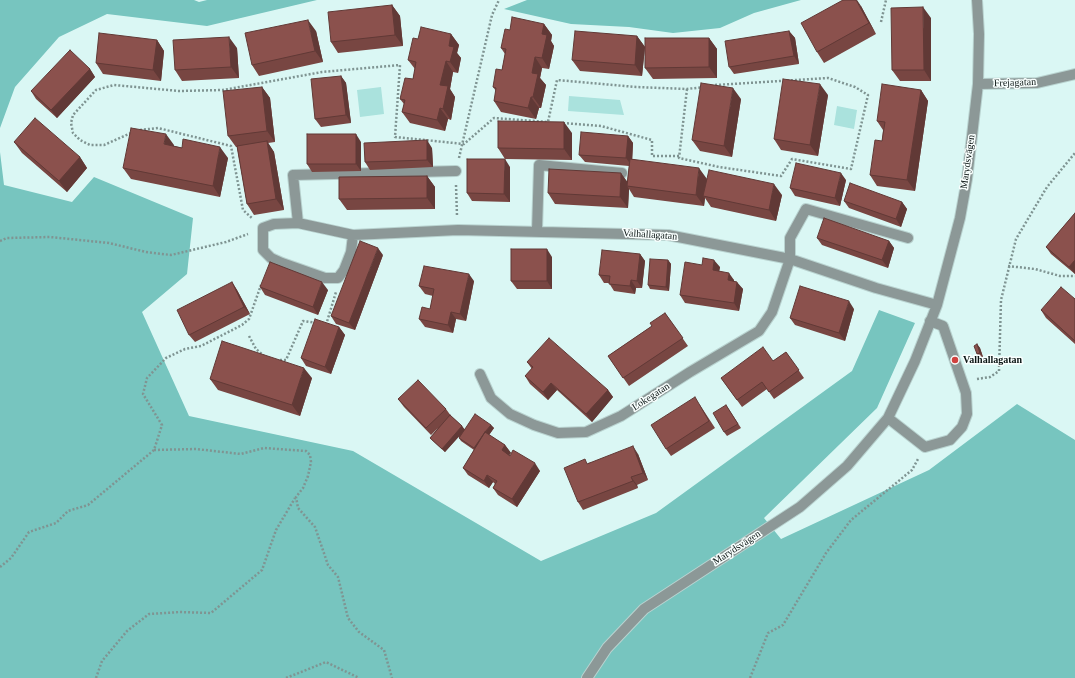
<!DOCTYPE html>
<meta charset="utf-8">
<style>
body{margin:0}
canvas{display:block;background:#daf7f4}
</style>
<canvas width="1075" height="678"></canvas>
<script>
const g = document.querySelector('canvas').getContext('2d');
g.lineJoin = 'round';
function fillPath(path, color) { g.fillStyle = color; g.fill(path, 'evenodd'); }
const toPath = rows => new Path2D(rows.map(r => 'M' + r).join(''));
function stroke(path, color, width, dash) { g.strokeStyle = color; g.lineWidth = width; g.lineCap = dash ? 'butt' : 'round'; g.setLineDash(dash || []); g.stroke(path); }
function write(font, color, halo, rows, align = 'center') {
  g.font = font + ' Georgia,serif'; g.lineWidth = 3; g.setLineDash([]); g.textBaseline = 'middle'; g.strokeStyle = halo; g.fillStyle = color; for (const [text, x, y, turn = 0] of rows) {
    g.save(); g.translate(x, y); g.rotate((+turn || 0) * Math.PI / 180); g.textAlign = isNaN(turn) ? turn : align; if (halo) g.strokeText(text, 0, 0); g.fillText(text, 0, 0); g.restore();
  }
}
const green = toPath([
 [381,87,384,114,360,117,357,90],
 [569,96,620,100,624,115,568,111],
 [837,106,857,110,854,129,834,125]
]);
const forest = toPath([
 [0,0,194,0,199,2,207,0,317,0,207,26,107,14,59,37,15,87,0,128],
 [527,0,801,0,754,13,720,28,673,33,629,27,571,24,504,9],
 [0,152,4,185,72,202,94,177,193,218,187,274,142,312,189,416,353,451,541,561,656,513,852,371,879,310,915,323,877,408,764,518,781,539,929,470,1017,404,1075,440,1075,678,0,678]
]);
const path = toPath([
 [881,22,886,0],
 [687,89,679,158,719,167,781,176,792,159,851,169,868,95,855,87,828,78,715,85],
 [563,123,601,126,652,140,652,156,679,156],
 [140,130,158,128,231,146,243,210,253,219],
 [131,133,104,145,90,145,80,140,73,133,71,123,73,115,96,90,114,85,179,91,223,90,322,72,400,65,395,137,464,144,494,118,548,122,557,80,636,87,687,89,704,87],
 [459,158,492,15,499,0],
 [456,185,457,216],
 [0,241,7,238,50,237,109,243,146,252,171,255,226,242,248,234],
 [1008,266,1035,269,1060,276,1075,276],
 [326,325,336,292],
 [249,336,256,349,264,356],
 [280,360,286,360,303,321,317,323],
 [977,379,990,377,999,371,1001,300,1016,239,1047,187,1075,153],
 [154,450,196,449,241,454,264,448,306,451,310,455,311,462,308,476,303,488,296,497,298,508,315,527,328,565,338,577,348,618,359,632,384,650,392,678],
 [0,567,11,558,29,532,56,523,68,511,88,505,154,450,162,425,143,394,147,378,166,358,185,349,201,346,242,325,249,319,261,285],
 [96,678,102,661,127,631,149,614,180,612,211,613,262,570,276,530,295,498],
 [286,678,326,662,359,678],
 [750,678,768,633,783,625,826,553,851,520,912,470,918,459]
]);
const minor = toPath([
 [978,84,1037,83,1075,74],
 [298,223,293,175,456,171],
 [537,231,539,165,622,173],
 [353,235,351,252,344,270,338,278,325,278,282,263,271,258,263,250,263,228,274,224,298,223,353,235,458,230,668,235,790,259,876,288,937,305],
 [480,374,491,398,510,414,534,425,558,433,586,432,621,416,690,372,759,331,772,312,790,259,790,238,806,209,908,238],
 [888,418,925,447,950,440,962,427,967,414,966,393,943,326,930,321],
 [587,678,607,648,644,609,800,507,847,466,888,418,915,361,937,305,960,218,967,179,978,84,979,34,977,0]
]);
const wall = toPath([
 [392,5,400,16,403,46,338,53,331,42],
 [861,6,876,34,824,63,817,52],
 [931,18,931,81,900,81,892,70],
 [544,24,552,35,551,41,554,46,549,69,542,68,540,78,546,85,541,108,539,108,536,119,501,112,494,101,496,91,493,87,502,70,505,54,501,48,510,30],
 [316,31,323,62,259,76,252,65],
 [789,31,795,38,799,64,734,74,729,67],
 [451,34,459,45,457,53,461,58,458,73,453,72,450,89,455,97,451,120,448,119,445,131,410,123,402,112,404,104,400,99,413,79,415,69,408,60,418,39],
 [637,36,645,47,642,76,580,71,572,60],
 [709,38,717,49,717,78,653,79,645,68],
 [157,40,164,51,161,81,103,74,96,63],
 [237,48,239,78,182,81,175,70],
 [90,69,95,77,57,118,36,99,31,91],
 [341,76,346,83,351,123,321,127,315,119],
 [262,87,270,98,275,142,268,143,274,152,284,210,254,215,247,204,237,147,236,147,228,136],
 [921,90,928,101,915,191,877,186,870,175,882,141,883,130,877,121],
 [828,95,818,156,781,150,774,139],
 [741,99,732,157,700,151,692,140],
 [572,133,572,160,505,159,498,148],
 [628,136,633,143,632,159,707,179,782,195,776,221,711,207,705,198,704,206,634,197,629,189,628,208,555,204,548,193,627,182,629,166,585,162,579,155],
 [14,142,80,157,87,168,67,192,22,153],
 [361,142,361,171,312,172,307,164],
 [174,145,174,146,228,158,220,197,131,179,123,168],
 [432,148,433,167,370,170,365,162],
 [510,167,510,202,472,201,467,193],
 [427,176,435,187,435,209,347,210,339,199],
 [846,180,840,206,795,196,790,188],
 [844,201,902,202,907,209,901,227,849,208],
 [1075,213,1075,274,1051,254,1046,247],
 [817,238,889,241,894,248,888,268,822,245],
 [640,254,645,261,642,288,636,288,635,294,614,291,609,283,604,283,599,275],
 [383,255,355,330,336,324,331,316],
 [552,257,552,289,517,289,511,281],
 [668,260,671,264,669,291,650,289,648,285],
 [702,265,720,267,719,271,734,280,734,281,743,289,739,311,685,303,680,295],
 [474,281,466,321,456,319,453,333,425,327,419,319,430,309,433,296,425,294,419,286],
 [232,282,237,290,250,314,195,342,189,335],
 [260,287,328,290,318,315,265,295],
 [1075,299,1075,344,1046,318,1041,310],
 [854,309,845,341,795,325,790,318],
 [665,313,688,346,629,386,608,356,652,326],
 [339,327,345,335,331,374,306,366,301,358],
 [977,344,980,348,983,357,979,358,977,354],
 [786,352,804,378,774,399,767,389,742,407,721,378,773,361],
 [527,362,608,390,613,397,592,422,557,390,548,400,530,384,525,376,532,369],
 [312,378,300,416,218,390,210,379],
 [398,399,446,409,451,416,462,426,464,429,491,425,494,428,489,435,505,445,511,453,509,455,540,471,517,507,498,495,493,488,495,484,493,482,489,488,468,475,463,468,474,450,461,441,459,438,459,436,445,452,433,441,430,438,438,428,431,435,404,407],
 [700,405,715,428,671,456,666,449],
 [726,405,741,428,727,436,724,432],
 [638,454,648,480,637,485,638,488,583,510,578,502,588,463]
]);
const shadedWall = toPath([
 [856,0,857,0,861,6,876,34,869,23],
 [392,5,400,16,403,46,395,35],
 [923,7,931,18,931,81,924,70],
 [308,20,316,31,323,62,315,51],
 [544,24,552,35,551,41,554,46,549,69,542,58,542,34],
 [789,31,795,38,799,64,794,56],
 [451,34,459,45,457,53,461,58,458,73,450,62,449,46],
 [637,36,645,47,642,76,635,65],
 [229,37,237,48,239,78,231,67],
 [709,38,717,49,717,78,709,67],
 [157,40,164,51,161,81,153,70],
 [535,57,542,68,540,78,546,85,541,108,533,97,532,73],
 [446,61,453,72,450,89,455,97,451,120,443,109,440,85],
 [90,69,95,77,57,118,51,110],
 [341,76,346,83,351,123,346,115],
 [820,84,828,95,818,156,810,145],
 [262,87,270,98,275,142,267,131],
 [733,88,741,99,732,157,724,146],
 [921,90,928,101,915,191,907,180],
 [531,97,539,108,536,119,528,108],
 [440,108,448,119,445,131,437,120],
 [564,122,572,133,572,160,564,149],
 [166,134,174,145,172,155,164,144],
 [356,134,361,142,361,171,356,164],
 [628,136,633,143,632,166,626,158],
 [427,140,432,148,433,167,427,160],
 [267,141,274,152,284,210,276,199],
 [220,147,228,158,220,197,213,186],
 [80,157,87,168,67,192,59,181],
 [505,159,510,167,510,202,504,194],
 [699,168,707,179,703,196,705,198,704,206,696,195],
 [621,173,629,184,627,186,629,189,628,208,620,197],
 [841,173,846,180,840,206,835,198],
 [427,176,435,187,435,209,427,198],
 [774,184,782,195,776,221,769,210],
 [902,202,907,209,901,227,896,219],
 [889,241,894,248,888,268,882,260],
 [378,248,383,255,355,330,349,323],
 [547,249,552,257,552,289,547,281],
 [640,254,645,261,642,288,637,281],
 [668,260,671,264,669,291,666,287],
 [714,260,720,267,718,278,713,270],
 [1075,260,1075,274,1069,267],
 [729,273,734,280,733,288,728,280],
 [469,274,474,281,466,321,460,314],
 [631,280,636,288,635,294,630,286],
 [232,282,237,290,250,314,244,307],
 [322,282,328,290,318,315,313,307],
 [737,282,743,289,739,311,734,303],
 [849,301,854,309,845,341,839,333],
 [451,312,456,319,453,333,448,325],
 [339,327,345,335,331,374,325,367],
 [977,344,980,348,983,357,980,353],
 [304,368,312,378,300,416,292,405],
 [551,383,557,390,548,400,543,392],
 [608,390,613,397,592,422,586,414],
 [491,425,494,428,477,452,474,448],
 [462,426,465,430,445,452,442,449],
 [505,445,511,453,507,458,502,450],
 [633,446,638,454,648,480,643,473],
 [535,463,540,471,517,507,512,499],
 [487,475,493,482,489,488,484,481],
 [631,477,637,485,638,488,633,481]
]);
const building = toPath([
 [843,0,856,0,869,23,817,52,801,23,843,0],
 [392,5,395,35,331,42,328,12,392,5],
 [923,7,924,70,892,70,891,8,923,7],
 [512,17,544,24,542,34,547,35,542,58,535,57,532,73,538,74,533,97,531,97,528,108,494,101,496,88,493,87,496,69,502,70,506,49,501,48,505,29,510,30,512,17],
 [308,20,315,51,252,65,245,33,308,20],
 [421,27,451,34,449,46,454,47,450,62,446,61,440,85,448,86,443,109,440,108,437,120,402,112,405,100,400,99,405,78,413,79,416,62,408,60,413,38,418,39,421,27],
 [575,31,637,36,635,65,572,60,575,31],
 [789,31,794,56,729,67,725,41,789,31],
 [99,33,157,40,153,70,96,63,99,33],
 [229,37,231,67,175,70,173,40,229,37],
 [645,38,709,38,709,67,645,68,645,38],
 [70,50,90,69,51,110,31,91,70,50],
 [341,76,346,115,315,119,311,79,341,76],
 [783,79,820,84,810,145,774,139,783,79],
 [701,83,733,88,724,146,692,140,701,83],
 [882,84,921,90,907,180,870,175,875,140,882,141,885,122,877,121,882,84],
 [262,87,267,131,228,136,223,91,262,87],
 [35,118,80,157,59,181,14,142,35,118],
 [498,121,564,122,564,149,498,148,498,121],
 [131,128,166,134,164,144,182,148,183,139,220,147,213,186,123,168,131,128],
 [581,132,628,136,626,158,579,155,581,132],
 [307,134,356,134,356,164,307,164,307,134],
 [427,140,427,160,365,162,364,143,427,140],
 [267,141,276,199,247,204,237,146,267,141],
 [467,159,505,159,504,194,467,193,467,159],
 [630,159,699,168,696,195,627,186,630,159],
 [796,163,841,173,835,198,790,188,796,163],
 [549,169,621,173,620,197,548,193,549,169],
 [709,170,774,184,769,210,703,196,709,170],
 [427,176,427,198,339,199,339,177,427,176],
 [850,183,902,202,896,219,844,201,850,183],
 [1075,213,1075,260,1069,267,1046,247,1075,213],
 [824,218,889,241,882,260,817,238,824,218],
 [360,241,378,248,349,323,331,316,360,241],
 [511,249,547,249,547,281,511,281,511,249],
 [602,250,640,254,637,281,631,280,630,286,609,284,610,276,599,275,602,250],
 [703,258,714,260,713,270,729,273,728,280,737,282,734,303,680,295,685,262,702,265,703,258],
 [650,259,668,260,666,287,648,285,650,259],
 [270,262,322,282,313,307,260,287,270,262],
 [424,266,469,274,460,314,451,312,448,325,419,319,422,307,430,309,434,289,419,286,424,266],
 [232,282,244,307,189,335,177,310,232,282],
 [800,286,849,301,839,333,790,318,800,286],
 [1061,287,1075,299,1075,341,1041,310,1061,287],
 [665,313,683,338,623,378,608,356,652,326,650,323,665,313],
 [315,319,339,327,325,367,301,358,315,319],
 [549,338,608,390,586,414,551,383,543,392,525,376,533,367,527,362,549,338],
 [222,341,304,368,292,405,210,379,222,341],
 [977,344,980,353,977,354,974,346,977,344],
 [763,347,773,361,786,352,799,370,769,392,762,382,737,400,721,378,763,347],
 [418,380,446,409,426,428,398,399,418,380],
 [695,397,709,421,666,449,651,425,695,397],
 [726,405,738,424,724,432,713,413,726,405],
 [475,414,491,425,485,432,474,448,459,438,475,414],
 [450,415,462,426,442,449,430,438,450,415],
 [485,432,505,445,502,450,510,456,513,450,535,463,512,499,493,488,497,481,487,475,484,481,463,468,485,432],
 [633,446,643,473,631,477,633,481,578,502,564,468,585,459,587,464,633,446]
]);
const markers = [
 [955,360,4,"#d0413f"]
];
const streetNames = [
 ["Frejagatan",1015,83,-2],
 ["Marydsvägen",968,162,-82],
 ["Valhallagatan",650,235,4],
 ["Lokegatan",651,397,-33],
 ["Marydsvägen",737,548,-33]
];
const poiNames = [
 ["Valhallagatan",963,360]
];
fillPath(green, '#aae2dd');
fillPath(forest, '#77c5bf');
stroke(minor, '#b9d3d0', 12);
stroke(path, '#7f9492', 2.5, [2, 2]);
stroke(minor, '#8c9897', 10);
fillPath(wall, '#784642');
fillPath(shadedWall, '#613936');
fillPath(building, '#8b514d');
stroke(building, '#613936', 1);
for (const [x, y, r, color] of markers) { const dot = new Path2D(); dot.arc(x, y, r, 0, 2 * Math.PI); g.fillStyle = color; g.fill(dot); stroke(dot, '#f9fffe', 1.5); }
write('10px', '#0a1413', '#f9fffe', streetNames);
write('bold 10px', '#0a1413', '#f9fffe', poiNames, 'left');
</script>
